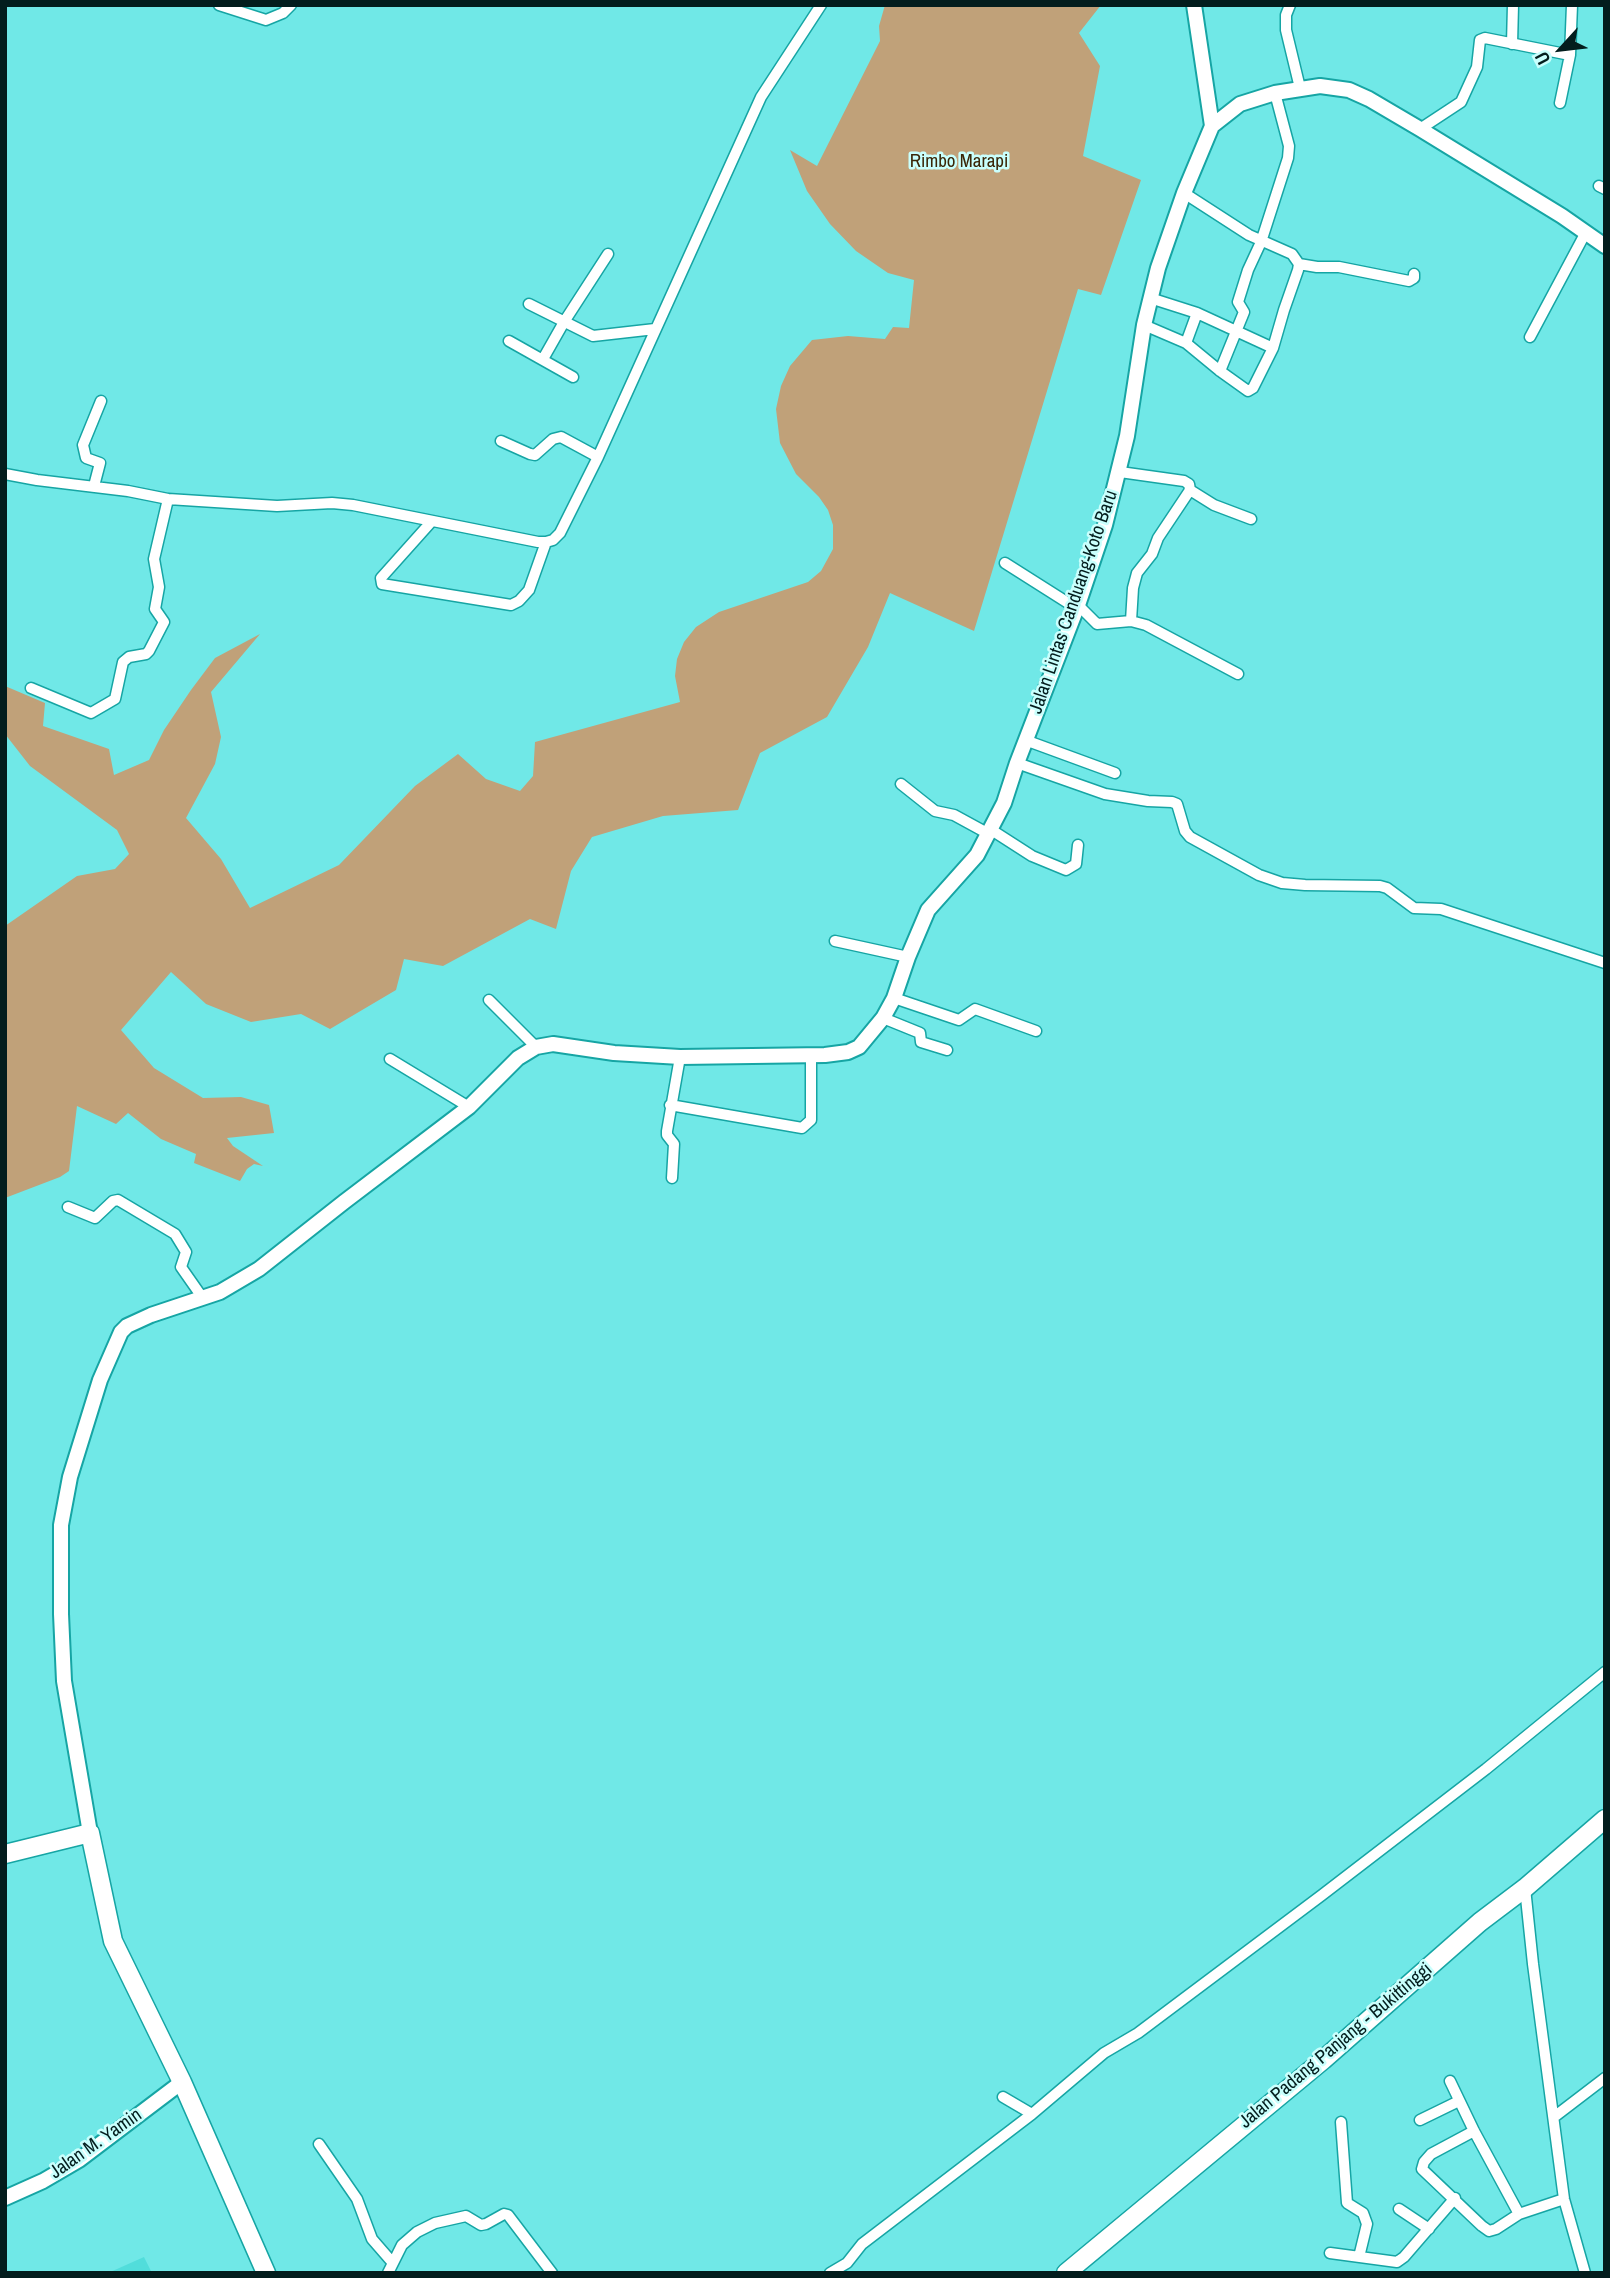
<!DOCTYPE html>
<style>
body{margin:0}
#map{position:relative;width:1610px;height:2278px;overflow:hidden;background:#70e8e7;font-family:"Archivo Narrow",sans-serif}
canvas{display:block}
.frame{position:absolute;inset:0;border:7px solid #031d1d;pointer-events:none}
.north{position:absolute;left:1526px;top:14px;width:70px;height:70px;-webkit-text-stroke:5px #c9fffd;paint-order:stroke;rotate:243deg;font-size:19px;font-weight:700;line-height:28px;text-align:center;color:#031d1d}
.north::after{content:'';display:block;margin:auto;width:24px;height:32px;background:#031d1d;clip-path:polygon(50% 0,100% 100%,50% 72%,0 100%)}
</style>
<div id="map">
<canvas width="1610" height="2278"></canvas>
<div class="frame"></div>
<div class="north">U</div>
</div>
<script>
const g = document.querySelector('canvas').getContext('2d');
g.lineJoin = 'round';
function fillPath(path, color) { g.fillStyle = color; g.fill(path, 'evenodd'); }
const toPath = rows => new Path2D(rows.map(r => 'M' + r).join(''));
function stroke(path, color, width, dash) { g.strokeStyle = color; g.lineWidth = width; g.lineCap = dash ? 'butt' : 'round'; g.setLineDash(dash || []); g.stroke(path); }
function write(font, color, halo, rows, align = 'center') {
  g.font = font + ' "Archivo Narrow",sans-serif'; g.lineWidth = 5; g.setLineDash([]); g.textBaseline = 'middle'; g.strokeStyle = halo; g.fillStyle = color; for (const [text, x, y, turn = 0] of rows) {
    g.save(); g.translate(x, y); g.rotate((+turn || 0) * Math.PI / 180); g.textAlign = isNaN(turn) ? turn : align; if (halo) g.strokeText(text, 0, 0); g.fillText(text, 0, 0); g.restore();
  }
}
const built = toPath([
 [144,2257,152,2273,108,2273]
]);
const green = toPath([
 [885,5,1101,5,1079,33,1100,66,1083,156,1141,180,1101,295,1078,289,974,631,890,593,868,647,827,717,760,753,738,810,663,816,592,837,571,871,556,929,530,919,443,966,404,959,396,990,330,1029,301,1014,251,1022,206,1004,171,972,121,1030,154,1068,203,1098,241,1097,269,1105,274,1133,227,1138,233,1146,263,1166,254,1164,247,1169,240,1181,194,1163,196,1154,161,1139,128,1113,116,1124,77,1106,69,1171,60,1177,5,1198,5,926,77,876,115,869,129,854,117,830,30,766,5,734,5,686,45,703,43,726,109,749,114,775,149,760,164,730,191,690,215,658,260,634,211,692,221,737,215,764,186,818,221,859,250,908,339,865,415,786,458,754,486,779,520,791,533,776,535,742,680,702,675,676,677,659,684,642,696,627,719,612,808,582,821,571,833,549,833,525,828,510,819,497,796,474,780,443,776,409,781,386,790,366,812,340,848,336,885,339,893,327,909,328,914,280,888,273,856,251,830,224,807,191,790,150,817,166,880,41,879,26]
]);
const street = toPath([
 [219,5,266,20,283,13,291,5],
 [1290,5,1286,15,1286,30,1300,88],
 [1512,44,1513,5],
 [1560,103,1570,55,1572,5],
 [1420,129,1461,102,1477,67,1480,40,1485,38,1570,55],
 [1599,186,1605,189],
 [1299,264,1317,267,1339,267,1409,281,1414,278,1414,274],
 [1150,298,1197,313,1273,348],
 [529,304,593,336,655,329],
 [1144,325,1186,343,1220,371,1248,391,1253,388,1273,348,1284,310,1298,270,1299,264,1292,254,1249,235,1184,193],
 [1530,337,1586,232],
 [509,341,573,377],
 [1186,343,1197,313],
 [543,359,564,322,608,254],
 [1220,371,1244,312,1238,302,1248,270,1261,242,1288,158,1289,146,1275,93],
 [501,441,530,454,535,455,553,439,561,437,598,457],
 [1120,472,1184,481,1189,484,1190,490,1214,505,1251,519],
 [5,474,37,480,128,491,168,499,277,506,332,503,353,505,538,542,546,542,553,540,560,533,598,457,761,97,821,5],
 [94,486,100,463,86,458,83,445,101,401],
 [432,521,381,578,382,584,511,605,519,601,529,590,546,542],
 [1005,563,1076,608],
 [1078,605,1097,624,1131,621,1146,625,1238,674],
 [1131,621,1133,588,1137,573,1152,554,1158,538,1190,490],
 [31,688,91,713,115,699,123,662,129,657,146,654,149,651,164,622,155,609,159,587,154,559,168,499],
 [1025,740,1115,773],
 [1017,763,1105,794,1148,801,1172,802,1177,804,1185,831,1190,837,1259,875,1282,883,1305,885,1380,886,1387,888,1414,908,1441,909,1605,963],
 [901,784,935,811,954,815,987,833],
 [990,829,1032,856,1066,870,1076,864,1078,845],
 [835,941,908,957],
 [894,998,959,1020,975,1009,1036,1031],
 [489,1000,536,1047],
 [883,1018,920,1033,921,1042,947,1050],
 [390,1059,469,1107],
 [670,1105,802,1128,811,1120,811,1055],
 [672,1178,674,1144,667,1135,667,1131,680,1057],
 [68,1207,95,1218,113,1201,118,1200,175,1234,186,1252,181,1267,202,1297],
 [1525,1888,1533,1964,1564,2199,1585,2273],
 [1450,2081,1474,2131,1519,2214],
 [1003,2097,1032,2114],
 [1554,2117,1605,2078],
 [1420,2120,1459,2101],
 [1341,2122,1347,2203,1363,2213,1367,2224,1359,2257],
 [1474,2131,1431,2154,1424,2162,1422,2169,1482,2226,1489,2231,1496,2229,1519,2214,1564,2199],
 [319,2144,357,2199,372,2239,392,2262],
 [1399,2209,1429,2229],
 [1330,2253,1397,2262,1404,2257,1455,2198],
 [388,2273,402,2245,417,2232,435,2223,466,2216,481,2225,486,2224,504,2214,508,2215,552,2273],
 [830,2273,847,2263,862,2244,1032,2114,1104,2053,1138,2033,1322,1895,1486,1769,1605,1672]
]);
const secondary = toPath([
 [1212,126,1240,104,1275,93,1320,86,1349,90,1369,99,1420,129,1562,216,1605,246],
 [90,1833,64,1681,61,1614,61,1525,70,1477,100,1380,121,1332,127,1326,151,1315,220,1292,259,1269,344,1202,469,1107,518,1058,536,1047,553,1044,614,1053,680,1057,825,1055,848,1052,859,1047,883,1018,894,998,908,957,928,910,977,855,1004,803,1017,763,1078,605,1105,525,1127,436,1144,325,1158,268,1184,193,1212,126,1194,5],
 [5,2198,43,2181,79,2160,182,2082]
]);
const highway = toPath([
 [5,1854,90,1833,113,1941,182,2082,266,2273],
 [1066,2273,1323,2060,1480,1922,1525,1888,1605,1819]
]);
const parkNames = [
 ["Rimbo Marapi",959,162]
];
const streetNames = [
 ["Jalan Lintas Canduang-Koto Baru",1074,602,-71],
 ["Jalan Padang Panjang - Bukittinggi",1336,2046,-40],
 ["Jalan M. Yamin",96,2144,-35]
];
fillPath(built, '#51dddb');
fillPath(green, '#c0a179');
stroke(street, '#16a5a4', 13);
stroke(secondary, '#16a5a4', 18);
stroke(highway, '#16a5a4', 21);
stroke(street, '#fff', 10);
stroke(secondary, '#fff', 14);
stroke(highway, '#fff', 18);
write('19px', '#3b2607', '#c9fffd', parkNames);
write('19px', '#031d1d', '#c9fffd', streetNames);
</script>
